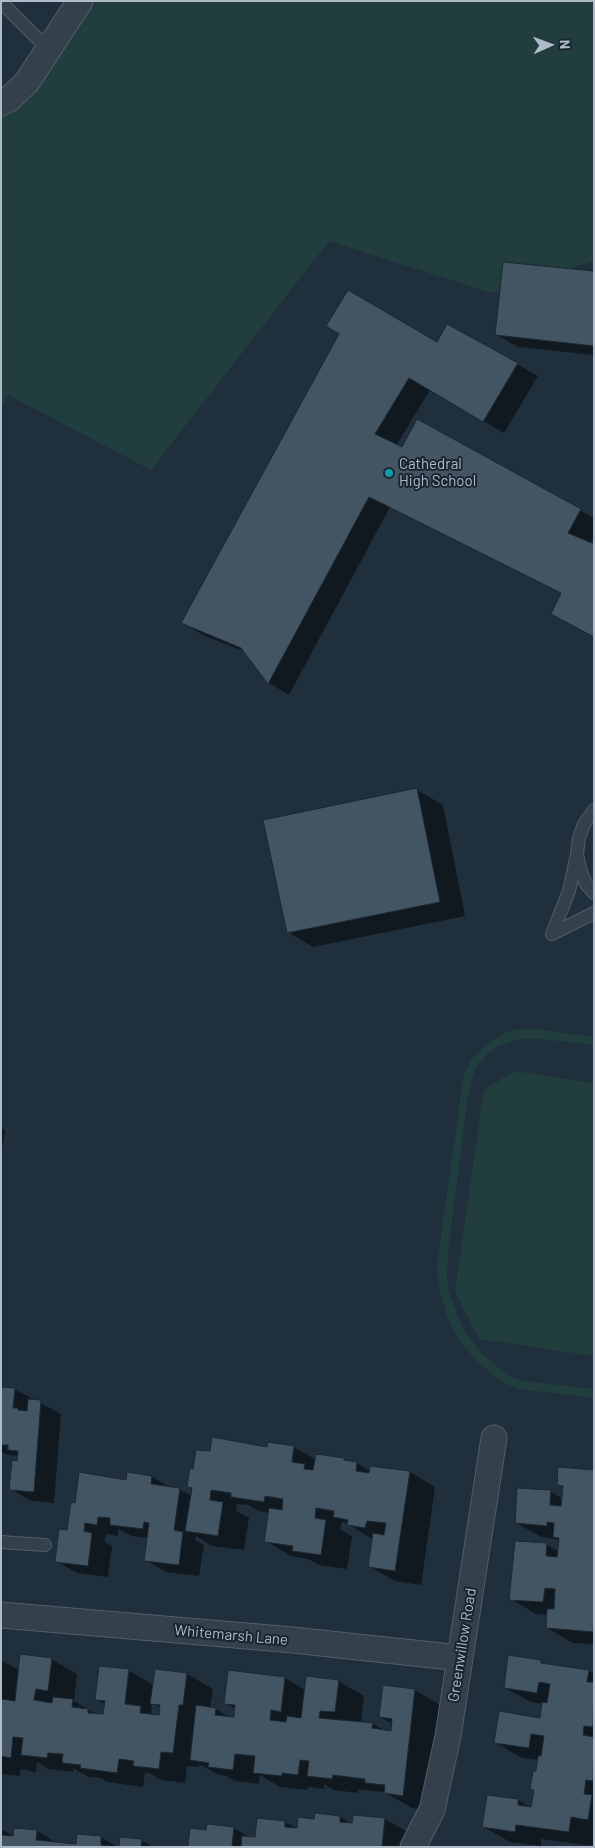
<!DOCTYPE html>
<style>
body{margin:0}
#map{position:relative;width:595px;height:1848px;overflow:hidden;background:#202f3c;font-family:Barlow,sans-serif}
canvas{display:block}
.frame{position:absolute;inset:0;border:2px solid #afbbc8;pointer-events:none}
.north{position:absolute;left:525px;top:20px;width:50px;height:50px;-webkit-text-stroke:4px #192631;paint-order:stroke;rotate:88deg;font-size:14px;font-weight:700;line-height:20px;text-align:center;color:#afbbc8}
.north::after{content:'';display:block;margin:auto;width:18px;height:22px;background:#afbbc8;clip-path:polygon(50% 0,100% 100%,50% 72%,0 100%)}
</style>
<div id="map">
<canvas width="595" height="1848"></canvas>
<div class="frame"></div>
<div class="north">N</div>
</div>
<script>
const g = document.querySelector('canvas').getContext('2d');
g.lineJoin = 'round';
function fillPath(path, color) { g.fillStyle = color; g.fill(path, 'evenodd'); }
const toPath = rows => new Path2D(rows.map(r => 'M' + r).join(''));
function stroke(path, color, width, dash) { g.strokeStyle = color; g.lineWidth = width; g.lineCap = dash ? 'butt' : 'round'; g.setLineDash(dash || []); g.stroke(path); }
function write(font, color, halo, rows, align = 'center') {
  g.font = font + ' Barlow,sans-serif'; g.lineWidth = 4; g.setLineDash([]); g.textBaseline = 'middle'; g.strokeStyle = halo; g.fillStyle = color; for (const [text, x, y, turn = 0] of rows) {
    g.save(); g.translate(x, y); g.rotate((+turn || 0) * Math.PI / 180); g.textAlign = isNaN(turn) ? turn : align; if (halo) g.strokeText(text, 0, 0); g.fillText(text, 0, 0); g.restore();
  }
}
const green = toPath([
 [95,1,594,1,594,261,491,293,329,241,151,470,8,395,1,410,1,114],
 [521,1029,535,1029,594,1037,594,1045,541,1039,518,1039,498,1046,487,1055,475,1069,469,1089,448,1252,447,1277,450,1295,459,1320,466,1333,483,1355,499,1368,514,1378,524,1381,594,1389,594,1398,520,1389,511,1386,498,1379,476,1360,462,1344,448,1319,440,1293,438,1275,438,1258,463,1078,471,1060,486,1044,507,1032],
 [514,1071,594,1083,594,1356,479,1339,455,1291,484,1090]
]);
const shadow = toPath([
 [594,272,594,355,518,347,497,335],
 [448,325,538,376,504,433,430,390,396,446,402,449,417,421,594,518,594,536,562,593,390,507,289,695,269,683,246,652,203,635,183,623,437,344],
 [417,790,443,805,465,916,313,947,288,932],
 [1,1128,5,1130,1,1158],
 [1,1388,14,1389,61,1414,54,1503,31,1501,11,1489,19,1456,7,1455,1,1452],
 [269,1443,294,1447,316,1460,344,1459,357,1463,370,1471,410,1472,435,1487,421,1585,395,1581,369,1566,373,1539,344,1522,342,1522,340,1530,352,1536,347,1569,319,1565,308,1559,291,1556,266,1541,269,1513,258,1511,248,1505,237,1504,236,1511,249,1518,244,1550,212,1546,196,1536,195,1540,204,1545,199,1576,166,1572,146,1560,148,1538,132,1536,118,1529,118,1536,106,1534,105,1542,112,1546,108,1577,77,1573,56,1561,76,1504,127,1482,128,1473,152,1477,171,1488,179,1489,192,1496,193,1489,188,1487,195,1470,211,1453,268,1449],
 [594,1471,594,1644,573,1643,547,1628,548,1615,536,1614,511,1599,547,1545,559,1552,560,1540,542,1537,516,1523,551,1492,563,1499,564,1488,558,1485],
 [51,1659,77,1674,74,1701,97,1715,105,1716,106,1705,96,1699,129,1671,154,1685,156,1670,187,1674,213,1689,210,1708,216,1709,231,1718,235,1718,236,1709,225,1703,285,1678,305,1690,338,1681,364,1696,361,1723,373,1724,385,1731,392,1732,393,1724,380,1717,415,1690,440,1705,428,1810,412,1808,384,1792,358,1789,358,1793,334,1790,324,1784,324,1789,308,1787,307,1790,280,1787,260,1775,259,1784,235,1781,226,1776,217,1774,199,1764,199,1767,187,1766,185,1783,161,1780,149,1773,145,1773,143,1787,107,1782,101,1778,89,1777,73,1768,73,1772,48,1769,37,1762,36,1772,20,1769,20,1776,1,1774,1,1660,20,1671],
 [152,1703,161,1708,160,1717,151,1713],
 [540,1661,547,1665,588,1671,594,1674,594,1846,541,1839,541,1846,510,1842,484,1827,488,1796,518,1800,533,1809,539,1760,522,1758,496,1743,541,1719,543,1704,531,1702,505,1688],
 [340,1817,353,1824,385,1819,411,1834,409,1847,190,1847,207,1831,234,1828,251,1838,256,1838,258,1819,285,1822,298,1829,315,1820],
 [1,1829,14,1836,37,1831,59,1844,77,1845,101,1837,117,1847,1,1847],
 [141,1840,153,1847,120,1847]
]);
const building = toPath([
 [503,262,594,271,594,346,495,335,503,262],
 [348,290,437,342,447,324,518,363,483,422,409,378,375,434,402,447,417,419,581,509,568,533,594,544,594,637,551,614,561,593,369,497,268,684,241,648,181,623,339,334,326,326,348,290],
 [417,788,440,902,287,933,263,820,417,788],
 [1,1387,15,1388,13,1408,18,1408,18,1410,27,1411,28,1399,41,1400,34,1492,9,1490,12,1460,17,1461,18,1451,8,1450,8,1445,1,1445,1,1387],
 [212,1437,267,1447,268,1442,294,1446,292,1462,305,1464,304,1469,313,1470,316,1454,344,1458,344,1460,357,1462,356,1471,369,1473,370,1466,410,1471,395,1571,368,1567,373,1533,384,1535,386,1523,367,1521,365,1528,347,1525,348,1520,333,1517,334,1511,316,1508,315,1518,326,1520,321,1555,292,1551,293,1546,264,1542,269,1508,282,1510,283,1499,265,1496,264,1502,231,1497,231,1493,211,1490,210,1500,223,1502,218,1536,185,1531,192,1488,187,1487,190,1468,193,1469,196,1450,210,1451,212,1437],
 [558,1467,594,1470,594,1632,546,1628,547,1609,554,1609,555,1589,545,1588,543,1602,509,1600,515,1541,547,1543,546,1556,557,1557,559,1538,553,1537,554,1523,547,1522,547,1526,515,1523,517,1488,551,1490,550,1505,561,1506,563,1486,557,1485,558,1467],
 [79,1472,126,1480,127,1472,152,1476,151,1484,180,1488,174,1530,183,1532,179,1565,144,1561,149,1523,144,1522,143,1529,110,1525,110,1518,98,1517,97,1525,85,1523,84,1531,92,1533,88,1566,55,1562,59,1529,67,1530,71,1502,75,1503,79,1472],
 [20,1654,52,1658,48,1691,36,1689,34,1700,52,1703,53,1697,73,1699,72,1707,88,1709,88,1713,103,1714,105,1701,95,1700,99,1666,129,1669,125,1704,141,1706,140,1713,159,1715,160,1705,150,1704,155,1669,187,1673,183,1705,179,1705,173,1753,161,1752,159,1769,133,1766,134,1761,119,1759,117,1773,80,1768,81,1765,62,1763,63,1754,48,1753,47,1758,21,1755,23,1738,13,1737,11,1758,1,1756,1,1699,15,1701,20,1654],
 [508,1655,541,1660,541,1663,589,1670,587,1682,594,1682,593,1727,584,1726,583,1735,594,1737,593,1781,586,1780,584,1794,592,1795,588,1820,571,1817,569,1832,516,1825,515,1832,482,1827,487,1795,518,1799,518,1805,531,1807,534,1790,530,1789,533,1771,536,1771,538,1756,541,1756,544,1736,531,1734,529,1748,494,1743,499,1711,540,1718,542,1702,547,1703,550,1684,539,1682,537,1693,504,1688,508,1655],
 [228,1670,285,1677,281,1712,271,1710,270,1720,286,1722,287,1716,301,1718,306,1676,339,1680,335,1712,320,1711,319,1718,373,1723,372,1728,391,1731,392,1719,379,1717,383,1685,415,1689,403,1796,384,1793,385,1785,365,1783,365,1779,333,1775,332,1779,307,1776,309,1761,300,1760,298,1775,282,1773,282,1776,253,1773,255,1756,235,1754,233,1770,208,1767,209,1763,190,1760,196,1705,216,1708,215,1715,234,1717,235,1705,224,1704,228,1670],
 [315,1813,340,1816,340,1822,352,1823,353,1815,385,1818,382,1847,241,1847,242,1836,255,1837,257,1818,285,1821,285,1827,297,1828,298,1817,314,1819,315,1813],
 [207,1824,234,1827,232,1846,238,1847,188,1847,190,1828,206,1830,207,1824],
 [14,1828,37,1830,36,1840,76,1844,77,1834,101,1836,101,1845,118,1847,1,1847,1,1835,13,1836,14,1828],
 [120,1837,142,1839,141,1847,119,1847,120,1837]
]);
const service = toPath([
 [1,2,48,49],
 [594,810,584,824,579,838,577,854,580,869,586,884,594,893],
 [552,934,569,891,576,859],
 [552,934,594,913],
 [1,1542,45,1545]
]);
const minor = toPath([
 [1,103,9,99,27,82,80,1],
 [1,1615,293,1640,460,1658],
 [413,1847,432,1810,448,1736,494,1438]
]);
const markers = [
 [389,473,5,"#0f9aa8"]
];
const poiNames = [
 ["Cathedral",399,464],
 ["High School",399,481]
];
const streetNames = [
 ["Whitemarsh Lane",231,1635,5],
 ["Greenwillow Road",462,1645,-81]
];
fillPath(green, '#223d3d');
fillPath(shadow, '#0007');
fillPath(building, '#435563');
stroke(building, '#1b2833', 1);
stroke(service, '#525e6a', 14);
stroke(minor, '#525e6a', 27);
stroke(service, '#34414c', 12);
stroke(minor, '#34414c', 25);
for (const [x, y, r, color] of markers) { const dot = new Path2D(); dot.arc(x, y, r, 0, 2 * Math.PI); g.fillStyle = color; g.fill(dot); stroke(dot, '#192631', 2); }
write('15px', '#afbbc8', '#192631', poiNames, 'left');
write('15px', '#afbbc8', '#192631', streetNames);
</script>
